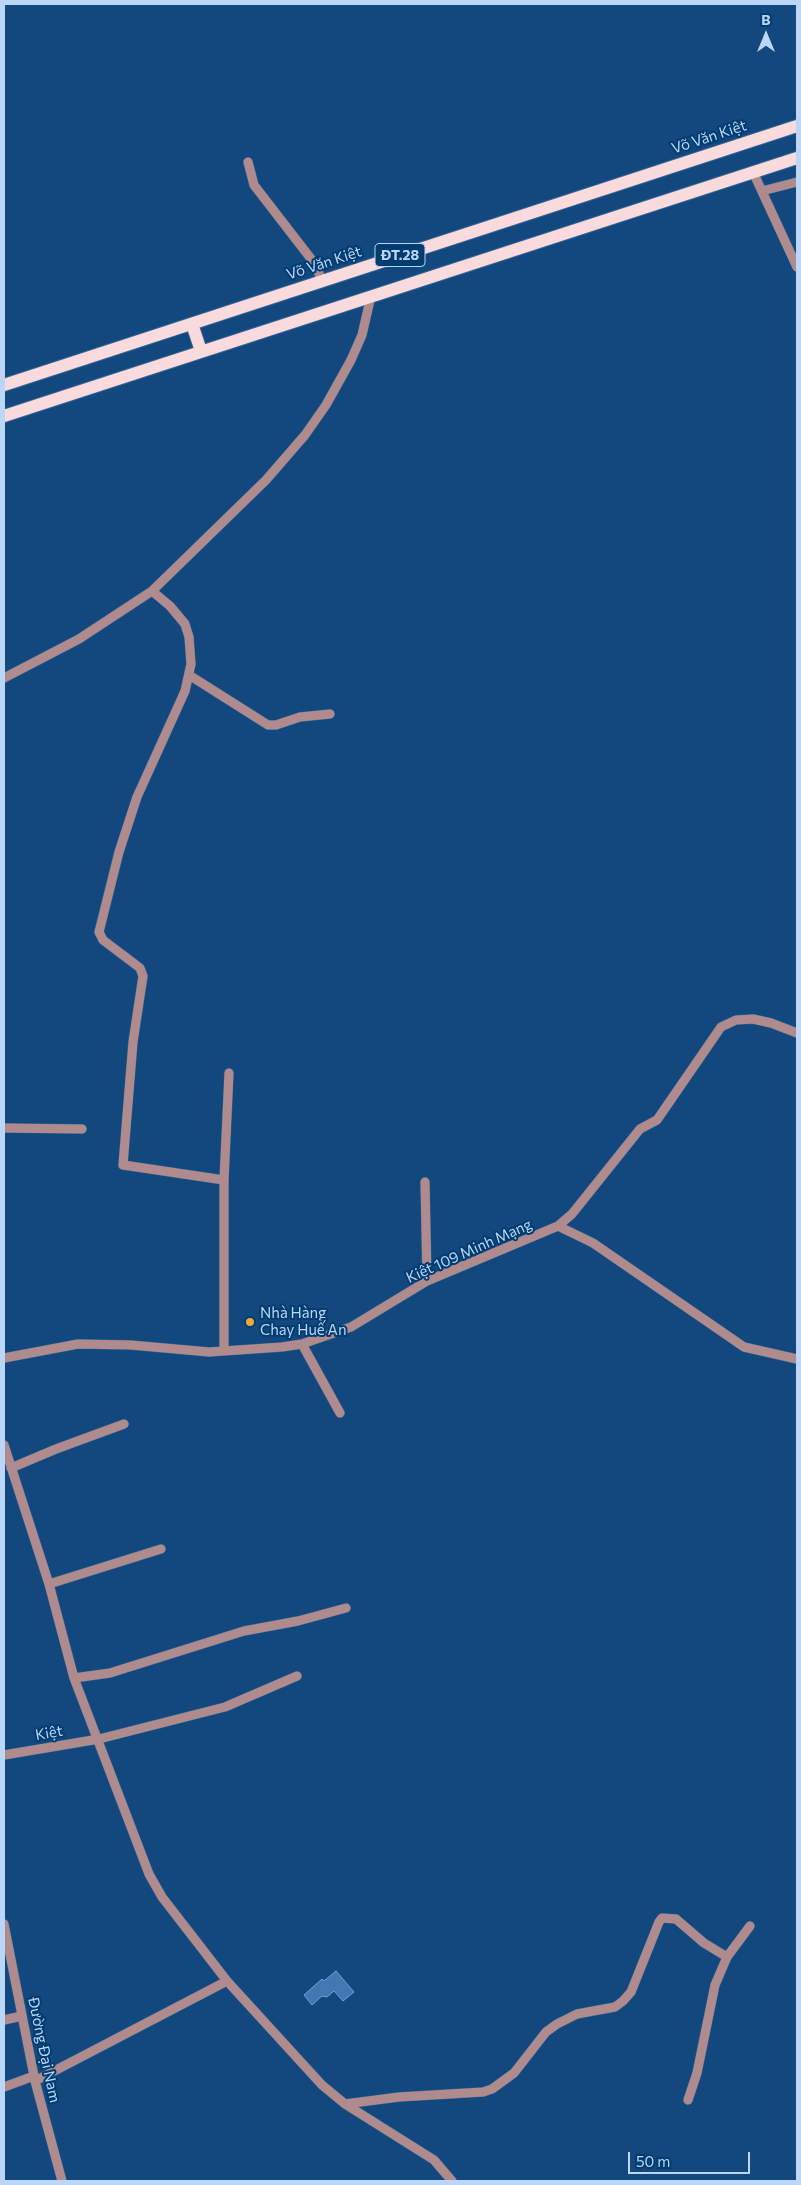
<!DOCTYPE html>
<meta charset="utf-8">
<style>
body{margin:0}
#map{position:relative;width:801px;height:2185px;overflow:hidden;background:#12487d;font-family:Commissioner,sans-serif}
canvas{display:block}
.frame{position:absolute;inset:0;border:5px solid #bbd6f6;pointer-events:none}
.north{position:absolute;left:741px;top:10px;width:50px;height:50px;-webkit-text-stroke:4px #023d71;paint-order:stroke;rotate:0deg;font-size:14px;font-weight:700;line-height:20px;text-align:center;color:#bbd6f6}
.north::after{content:'';display:block;margin:auto;width:18px;height:22px;background:#bbd6f6;clip-path:polygon(50% 0,100% 100%,50% 72%,0 100%)}
.scale{position:absolute;left:628px;top:2152px;width:122px;height:22px;box-sizing:border-box;border:2px solid #bbd6f6;border-top:0;padding-left:6px;font-size:15px;line-height:18px;white-space:nowrap;color:#bbd6f6;-webkit-text-stroke:4px #023d71;paint-order:stroke}
</style>
<div id="map">
<canvas width="801" height="2185"></canvas>
<div class="frame"></div>
<div class="north">B</div>
<div class="scale">50 m</div>
</div>
<script>
const g = document.querySelector('canvas').getContext('2d');
g.lineJoin = 'round';
function fillPath(path, color) { g.fillStyle = color; g.fill(path, 'evenodd'); }
const toPath = rows => new Path2D(rows.map(r => 'M' + r).join(''));
function stroke(path, color, width, dash) { g.strokeStyle = color; g.lineWidth = width; g.lineCap = dash ? 'butt' : 'round'; g.setLineDash(dash || []); g.stroke(path); }
function write(font, color, halo, rows, align = 'center') {
  g.font = font + ' Commissioner,sans-serif'; g.lineWidth = 4; g.setLineDash([]); g.textBaseline = 'middle'; g.strokeStyle = halo; g.fillStyle = color; for (const [text, x, y, turn = 0] of rows) {
    g.save(); g.translate(x, y); g.rotate((+turn || 0) * Math.PI / 180); g.textAlign = isNaN(turn) ? turn : align; if (halo) g.strokeText(text, 0, 0); g.fillText(text, 0, 0); g.restore();
  }
}
const building = toPath([
 [336,1971,354,1992,343,2001,334,1991,327,1997,322,1996,312,2005,304,1995,322,1979,324,1981,336,1971]
]);
const minor = toPath([
 [248,162,254,185,315,264,322,281],
 [753,172,797,267],
 [762,191,797,182],
 [152,591,170,606,185,624,189,637,191,664,185,691,137,797,119,852,99,932,103,940,140,968,143,976,133,1042,123,1165,224,1180],
 [189,675,268,725,276,725,300,717,330,714],
 [4,678,79,639,152,591,266,480,305,435,326,405,351,360,362,335,371,296],
 [4,1128,82,1129],
 [425,1182,427,1281],
 [558,1226,593,1243,744,1347,797,1359],
 [302,1344,340,1413],
 [224,1351,224,1180,229,1073],
 [4,1358,78,1344,131,1345,209,1352,282,1347,302,1344,351,1327,427,1281,558,1226,572,1214,640,1129,657,1120,721,1027,736,1020,753,1019,771,1023,797,1033],
 [4,1445,49,1584,74,1678,149,1874,162,1897,227,1981,322,2085,345,2104,399,2097,483,2092,492,2089,514,2073,546,2032,557,2024,577,2014,615,2007,623,2001,631,1992,659,1922,662,1918,676,1919,704,1943,727,1957,750,1926],
 [11,1468,56,1449,124,1424],
 [49,1584,161,1549],
 [74,1678,110,1673,244,1631,298,1621,346,1608],
 [4,1755,99,1739,225,1707,297,1676],
 [4,1924,35,2081,62,2181],
 [4,2020,22,2016],
 [35,2081,227,1981],
 [4,2087,34,2076],
 [688,2100,697,2073,715,1985,727,1957],
 [345,2104,434,2160,452,2181]
]);
const major = toPath([
 [192,324,201,351],
 [4,385,797,126],
 [4,416,797,158]
]);
const markers = [
 [250,1322,5,"#efa73e"]
];
const shields = [
 [400,255,50]
];
const shieldNames = [
 ["ĐT.28",400,255]
];
const streetNames = [
 ["Võ Văn Kiệt",709,137,-18],
 ["Võ Văn Kiệt",324,263,-18],
 ["Kiệt 109 Minh Mạng",469,1251,-24],
 ["Kiệt",49,1733,-10],
 ["Đường Đại Nam",44,2050,78]
];
const poiNames = [
 ["Nhà Hàng",260,1313],
 ["Chay Huế An",260,1330]
];
fillPath(building, '#4377b0');
stroke(building, '#6ba0dc', 1);
stroke(minor, '#346495', 10);
stroke(major, '#346495', 14);
stroke(minor, '#b08b8e', 9);
stroke(major, '#f9dadd', 12);
for (const [x, y, r, color] of markers) { const dot = new Path2D(); dot.arc(x, y, r, 0, 2 * Math.PI); g.fillStyle = color; g.fill(dot); stroke(dot, '#023d71', 2); }
for (const [x, y, w] of shields) { const box = new Path2D(); box.roundRect(x - w / 2, y - 11.5, w, 23, 4); g.fillStyle = '#023d71'; g.fill(box); stroke(box, '#bbd6f6', 1); }
write('bold 14px', '#bbd6f6', null, shieldNames);
write('15px', '#bbd6f6', '#023d71', streetNames);
write('15px', '#bbd6f6', '#023d71', poiNames, 'left');
</script>
